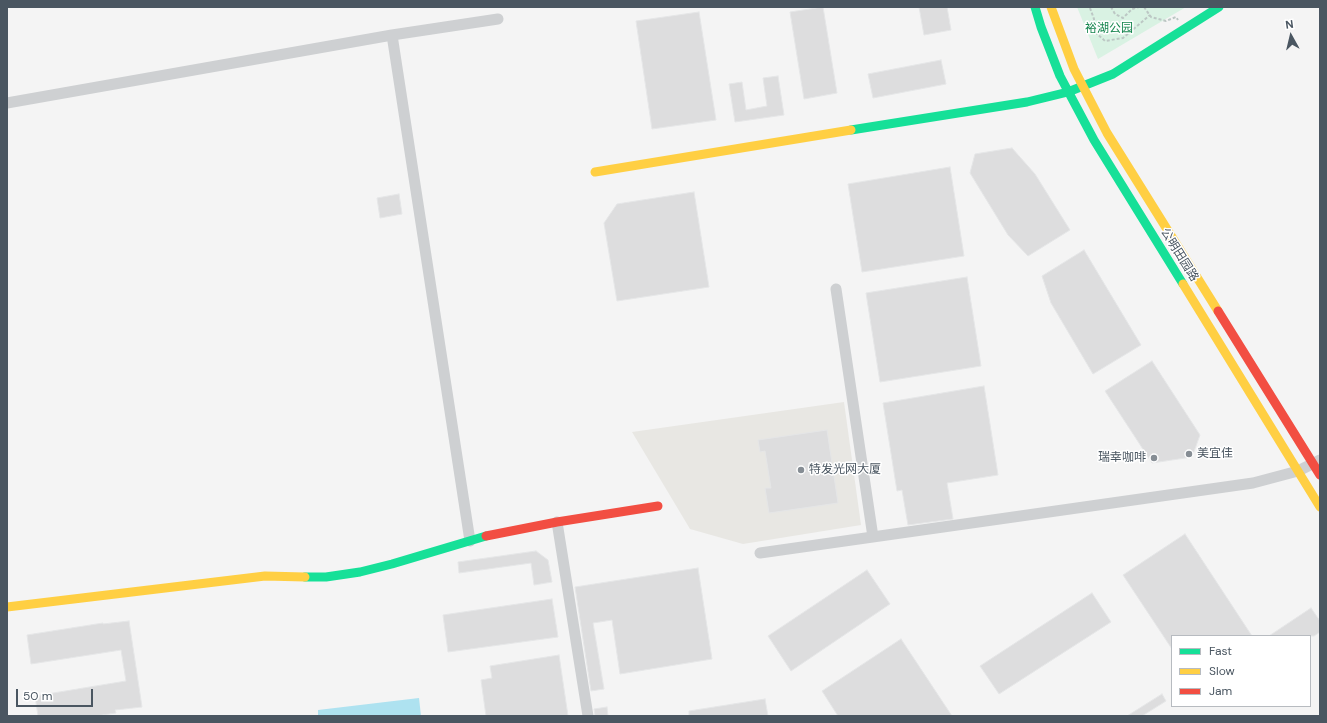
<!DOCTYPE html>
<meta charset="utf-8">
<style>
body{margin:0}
#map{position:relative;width:1327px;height:723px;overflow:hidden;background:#f4f4f4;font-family:"DM Sans",sans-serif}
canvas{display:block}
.frame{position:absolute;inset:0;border:8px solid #4a5661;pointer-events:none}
.legend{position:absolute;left:1171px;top:635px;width:140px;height:72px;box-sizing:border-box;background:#fff;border:1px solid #b7bbc0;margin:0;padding:5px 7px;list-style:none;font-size:12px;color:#4a5661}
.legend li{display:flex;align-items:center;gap:8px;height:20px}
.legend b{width:20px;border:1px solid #b7bbc0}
.north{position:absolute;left:1271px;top:16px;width:40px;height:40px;-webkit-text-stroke:3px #fff;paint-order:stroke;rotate:352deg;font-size:11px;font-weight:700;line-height:16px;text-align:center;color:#4a5661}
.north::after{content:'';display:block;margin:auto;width:14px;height:18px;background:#4a5661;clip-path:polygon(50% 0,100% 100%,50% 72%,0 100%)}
.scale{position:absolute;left:16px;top:689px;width:77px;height:18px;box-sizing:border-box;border:2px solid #4a5661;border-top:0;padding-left:5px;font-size:12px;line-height:14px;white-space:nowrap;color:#4a5661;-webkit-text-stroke:3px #fff;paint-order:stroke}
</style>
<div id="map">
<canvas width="1327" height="723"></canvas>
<div class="frame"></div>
<ul class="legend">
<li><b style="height:5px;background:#16e098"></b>Fast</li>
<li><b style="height:5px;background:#ffcf43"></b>Slow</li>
<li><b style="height:5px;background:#f24e42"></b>Jam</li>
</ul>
<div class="north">N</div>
<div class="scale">50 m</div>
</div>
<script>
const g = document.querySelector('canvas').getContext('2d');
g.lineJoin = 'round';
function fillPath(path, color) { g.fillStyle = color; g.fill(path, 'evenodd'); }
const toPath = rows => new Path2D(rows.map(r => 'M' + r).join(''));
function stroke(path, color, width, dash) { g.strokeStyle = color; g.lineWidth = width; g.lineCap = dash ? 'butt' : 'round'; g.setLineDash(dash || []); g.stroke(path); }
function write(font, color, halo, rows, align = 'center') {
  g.font = font + ' "DM Sans","Noto Sans SC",sans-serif'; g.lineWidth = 3; g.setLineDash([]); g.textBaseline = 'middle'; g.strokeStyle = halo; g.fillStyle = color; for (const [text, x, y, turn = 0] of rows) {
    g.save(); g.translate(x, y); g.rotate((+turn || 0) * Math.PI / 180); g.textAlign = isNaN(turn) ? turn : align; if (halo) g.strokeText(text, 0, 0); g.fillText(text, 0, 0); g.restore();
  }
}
const commercial = toPath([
 [844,402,861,525,743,544,690,529,632,432]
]);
const green = toPath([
 [1077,7,1186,7,1098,59]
]);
const water = toPath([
 [419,698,421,716,318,716,318,710]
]);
const building = toPath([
 [823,7,837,93,804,99,790,12,823,7],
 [919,7,947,7,951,30,924,35,919,7],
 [699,12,716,120,652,129,636,21,699,12],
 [941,60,946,84,873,98,868,74,941,60],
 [778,76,784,115,735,122,729,84,742,82,746,110,767,106,763,78,778,76],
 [1012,148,1035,174,1070,230,1028,256,1008,235,970,173,975,154,1012,148],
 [950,167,964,256,862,272,848,184,950,167],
 [694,192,709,287,617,301,604,223,617,204,694,192],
 [399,194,402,214,380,218,377,198,399,194],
 [1084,250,1141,345,1093,374,1051,303,1042,276,1084,250],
 [967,277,981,366,880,382,866,293,967,277],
 [1152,361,1200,435,1192,457,1152,463,1105,391,1152,361],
 [984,386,998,475,947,483,953,519,908,525,902,490,897,491,883,403,984,386],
 [827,430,838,503,769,513,765,488,771,488,765,451,760,452,758,440,827,430],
 [1185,534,1252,636,1172,636,1172,649,1123,575,1185,534],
 [536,551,548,560,552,582,534,585,531,563,459,573,458,562,536,551],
 [698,568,712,659,620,674,612,620,593,623,604,689,591,691,575,587,698,568],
 [867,570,890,604,791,671,768,636,867,570],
 [1092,593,1111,622,999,694,980,666,1092,593],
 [552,599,558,637,448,652,443,615,552,599],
 [1311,608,1320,621,1320,632,1314,636,1269,636,1311,608],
 [129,621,142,707,115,710,116,713,95,716,38,716,35,696,126,681,121,650,31,664,27,635,103,623,103,624,129,621],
 [901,639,952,716,838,716,822,691,901,639],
 [559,655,568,716,486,716,481,680,492,678,490,666,559,655],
 [1162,694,1166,701,1142,716,1127,716,1162,694],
 [765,699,768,716,689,716,689,711,765,699],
 [607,707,608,716,595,716,594,709,607,707]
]);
const path = toPath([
 [1111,7,1115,14,1123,18,1132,9,1139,7],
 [1144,7,1151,17,1166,21,1176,17,1178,20],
 [1090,8,1094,19,1095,32,1105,41,1123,38,1150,15]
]);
const street = toPath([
 [392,35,470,541],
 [7,103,392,35,498,19],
 [836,289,873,537],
 [557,522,588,716],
 [760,553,1253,483,1298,471,1320,460]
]);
const fast = toPath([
 [1035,7,1041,27,1060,76,1094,140,1183,284],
 [851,130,1027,102,1068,92,1113,74,1219,7],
 [305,577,326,577,360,572,392,564,486,536]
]);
const slow = toPath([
 [1051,7,1074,69,1107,133,1218,311],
 [595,172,851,130],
 [1183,284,1320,507],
 [7,607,265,576,305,577]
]);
const jam = toPath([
 [1218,311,1320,475],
 [486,536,557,522,658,506]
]);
const markers = [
 [1189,454,4,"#868d94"],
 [1154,458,4,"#868d94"],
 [801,470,4,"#868d94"]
];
const parkNames = [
 ["裕湖公园",1109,29]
];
const streetNames = [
 ["公明田园路",1179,255,58]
];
const poiNames = [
 ["美宜佳",1197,454],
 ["瑞幸咖啡",1146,458,"right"],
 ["特发光网大厦",809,470]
];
fillPath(commercial, '#e8e7e3');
fillPath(green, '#d9f2e3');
fillPath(water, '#aee2f0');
fillPath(building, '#ddddde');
stroke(building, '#e5e6e7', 1);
stroke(path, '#bcc7c4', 2, [3, 2]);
stroke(street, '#ced0d2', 11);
stroke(fast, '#16e098', 9);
stroke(slow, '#ffcf43', 9);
stroke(jam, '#f24e42', 9);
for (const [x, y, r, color] of markers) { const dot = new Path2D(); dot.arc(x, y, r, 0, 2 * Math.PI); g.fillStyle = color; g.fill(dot); stroke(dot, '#fff', 1.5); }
write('12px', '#17864f', '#fff', parkNames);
write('12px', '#4a5661', '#fff', streetNames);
write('12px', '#4a5661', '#fff', poiNames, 'left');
</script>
